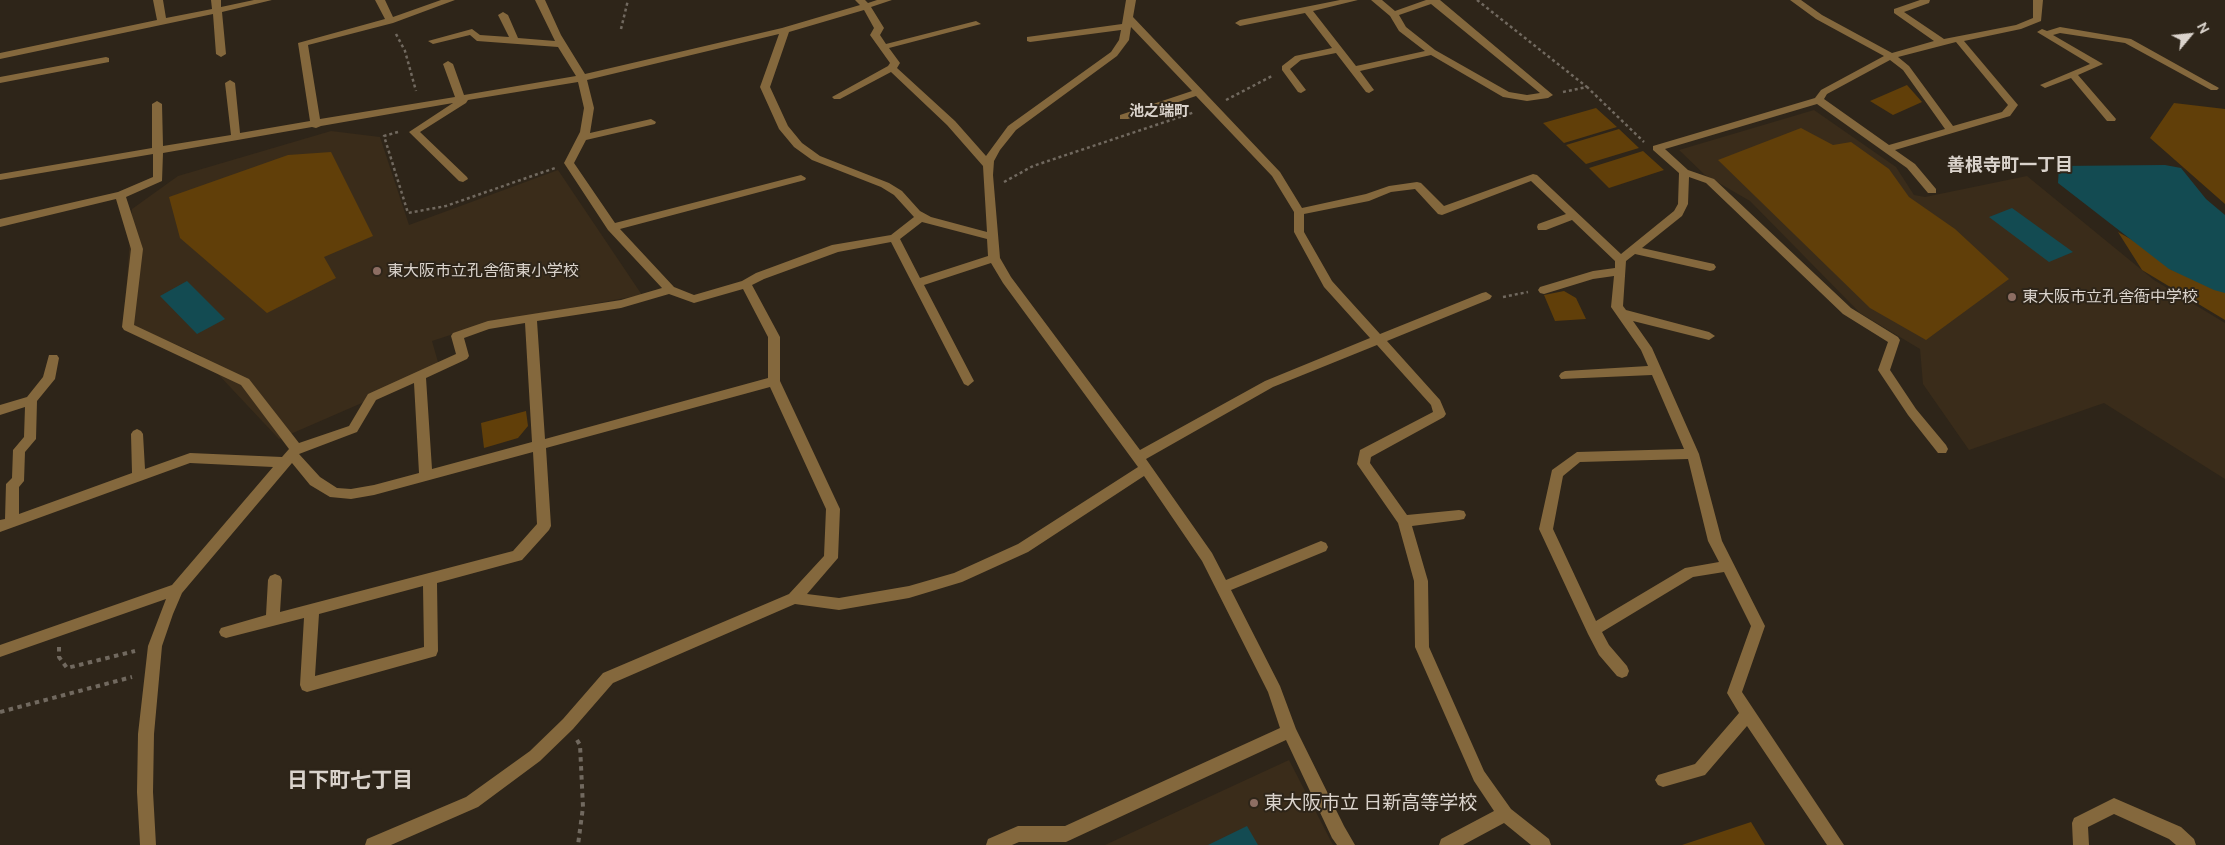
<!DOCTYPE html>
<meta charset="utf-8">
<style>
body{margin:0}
#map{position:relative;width:2225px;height:845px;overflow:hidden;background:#2e2519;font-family:Ubuntu,sans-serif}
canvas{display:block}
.north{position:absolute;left:2165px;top:10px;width:50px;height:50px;-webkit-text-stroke:4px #2e2519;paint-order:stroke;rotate:62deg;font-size:14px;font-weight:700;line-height:20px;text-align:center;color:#dad3cc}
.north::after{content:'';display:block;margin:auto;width:18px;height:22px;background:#dad3cc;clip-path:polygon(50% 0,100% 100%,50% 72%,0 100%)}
</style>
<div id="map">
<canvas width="2225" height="845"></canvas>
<div class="north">N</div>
</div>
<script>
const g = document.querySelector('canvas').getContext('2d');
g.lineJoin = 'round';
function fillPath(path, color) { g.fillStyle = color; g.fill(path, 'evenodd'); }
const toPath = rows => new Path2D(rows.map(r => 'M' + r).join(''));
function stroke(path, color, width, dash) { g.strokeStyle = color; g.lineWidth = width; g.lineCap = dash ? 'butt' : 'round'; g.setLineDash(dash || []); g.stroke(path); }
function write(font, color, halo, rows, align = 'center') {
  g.font = font + ' Ubuntu,"Noto Sans JP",sans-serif'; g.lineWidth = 4; g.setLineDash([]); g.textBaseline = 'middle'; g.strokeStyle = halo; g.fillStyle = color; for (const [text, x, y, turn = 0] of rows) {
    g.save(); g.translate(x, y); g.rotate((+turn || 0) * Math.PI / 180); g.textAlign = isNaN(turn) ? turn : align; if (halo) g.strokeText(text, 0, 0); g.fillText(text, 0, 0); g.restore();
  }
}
const built = toPath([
 [1814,110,1896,167,1914,195,1925,197,2027,176,2154,280,2225,323,2225,479,2104,403,1969,450,1923,384,1920,349,1860,313,1750,201,1705,175,1679,150],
 [331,131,380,137,409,225,558,170,642,295,487,323,432,341,440,369,279,439,200,355,124,322,132,209,178,176],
 [1289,760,1333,845,1105,845]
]);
const green = toPath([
 [1907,85,1922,102,1893,115,1870,101],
 [2174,103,2225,109,2225,204,2150,138],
 [1596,108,1617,127,1564,143,1543,123],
 [1801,128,1833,145,1851,142,1889,169,1909,197,1955,229,2009,279,1926,340,1870,308,1718,160],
 [1619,129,1639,148,1586,164,1566,145],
 [1643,151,1664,170,1609,188,1589,168],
 [331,152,373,236,324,257,336,278,267,313,180,238,169,197,288,155],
 [2118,232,2225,292,2225,320,2142,270],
 [1564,291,1576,298,1586,319,1555,321,1544,295],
 [526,411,528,426,518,438,484,448,481,423],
 [1751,822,1765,845,1682,845]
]);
const water = toPath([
 [2165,165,2181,168,2206,199,2225,215,2225,293,2214,290,2169,269,2058,183,2059,166],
 [2012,208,2073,252,2049,262,1989,217],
 [187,281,225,319,197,334,160,296],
 [1247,826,1258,845,1208,845]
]);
const pathFar1 = toPath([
 [1477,0,1587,87],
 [621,29,628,0],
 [396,34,405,51,416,91],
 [1563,92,1587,87,1644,142],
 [1226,100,1272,76],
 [398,132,384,136,408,213,446,206,555,168],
 [1004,182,1033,166,1195,112],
 [1503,297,1528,292]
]);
const path = toPath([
 [59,647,59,657,67,668,135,651],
 [0,712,132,677],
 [577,740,580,745,583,807,578,845]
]);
const minor = toPath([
 [153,0,163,0,166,18,212,9,211,0,221,0,221,7,254,0,272,0,222,12,226,54,221,57,216,54,213,14,0,59,0,53,157,20,153,0],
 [375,0,385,0,393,17,441,0,455,0,393,23,308,45,320,119,455,97,443,64,448,61,453,64,464,95,576,76,558,47,477,41,470,35,433,44,428,41,472,29,480,35,509,37,498,15,503,12,508,15,518,38,555,41,535,0,545,0,561,35,585,74,782,28,860,5,855,0,865,0,868,3,877,0,892,0,871,7,884,28,880,35,886,44,976,21,981,24,889,48,900,63,897,68,955,121,986,156,1008,126,1111,52,1119,40,1121,30,1030,42,1027,41,1027,37,1122,24,1126,0,1136,0,1133,17,1280,172,1302,208,1366,194,1389,186,1417,182,1421,183,1444,206,1533,174,1537,175,1621,254,1674,211,1678,204,1679,173,1653,150,1653,146,1815,98,1821,90,1884,56,1816,19,1790,0,1801,0,1822,15,1892,53,1934,41,1894,13,1894,9,1920,0,1930,0,1929,3,1904,12,1944,39,2016,25,2033,18,2033,0,2043,0,2041,21,2021,29,1964,41,2018,105,2010,116,1895,150,1915,164,1936,189,1936,193,1928,193,1907,168,1817,104,1665,149,1688,170,1714,179,1851,308,1898,337,1900,340,1890,370,1916,409,1946,445,1948,449,1946,453,1938,453,1908,415,1878,370,1888,342,1843,314,1706,183,1689,177,1688,204,1682,216,1642,248,1714,264,1716,267,1714,270,1710,271,1635,254,1626,261,1623,306,1626,310,1709,332,1715,336,1709,340,1633,321,1652,348,1699,454,1722,541,1765,626,1742,692,1844,845,1827,845,1747,726,1705,775,1663,787,1658,785,1655,780,1658,775,1695,764,1739,713,1727,693,1751,626,1724,572,1693,577,1602,632,1609,645,1627,666,1629,671,1627,676,1622,678,1617,676,1599,655,1588,634,1539,529,1552,470,1577,452,1684,449,1652,375,1561,379,1559,376,1561,373,1565,371,1648,366,1641,350,1611,307,1614,276,1593,279,1544,294,1540,293,1538,290,1540,287,1593,271,1615,268,1615,261,1572,220,1546,230,1538,230,1537,227,1538,224,1566,214,1531,181,1442,215,1438,214,1415,189,1391,192,1369,201,1304,214,1304,232,1332,281,1380,334,1482,293,1486,292,1492,296,1490,299,1387,341,1440,400,1446,414,1444,417,1371,457,1370,463,1407,515,1459,510,1464,511,1466,515,1464,519,1459,520,1412,526,1428,581,1429,647,1484,771,1511,809,1549,839,1551,845,1531,845,1504,823,1463,845,1439,845,1441,839,1494,811,1474,781,1415,647,1414,581,1398,523,1357,464,1360,450,1433,412,1431,405,1377,345,1273,387,1146,459,1212,553,1226,580,1316,543,1321,541,1326,543,1328,547,1326,551,1231,590,1280,686,1296,729,1344,826,1355,845,1337,845,1332,838,1286,740,1066,842,1019,842,1012,845,986,845,988,839,1018,826,1065,826,1280,728,1268,692,1202,561,1144,476,1028,552,962,582,909,598,839,610,795,604,613,683,573,729,540,761,478,807,391,845,365,845,367,839,466,797,530,751,563,719,603,673,789,594,824,556,826,509,770,387,546,448,551,526,549,530,522,560,437,583,438,651,436,656,307,692,302,690,300,685,304,618,226,638,221,636,219,632,221,628,266,615,268,580,270,576,275,574,280,576,282,580,280,612,513,551,537,524,533,452,374,495,351,499,330,497,310,485,292,463,182,593,173,614,162,646,154,734,153,792,156,845,140,845,137,792,138,734,148,646,166,599,0,657,0,645,172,585,273,467,190,463,0,532,0,520,5,519,6,484,12,478,13,450,24,437,25,407,0,415,0,405,27,397,43,377,49,355,57,355,59,358,55,379,37,401,36,439,25,452,24,481,19,487,19,514,132,473,131,434,133,431,137,429,141,431,143,434,145,469,190,453,282,457,289,449,241,385,124,330,122,327,131,249,116,199,0,227,0,219,118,192,153,177,153,154,0,180,0,174,152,148,152,104,157,101,162,104,163,146,231,135,225,83,230,80,235,83,240,133,310,121,298,43,385,19,375,0],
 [864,10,874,28,870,35,890,63,888,66,832,97,834,99,840,99,891,72,947,125,983,166,987,232,931,217,920,211,902,191,889,183,820,156,802,143,788,126,770,87,789,32,864,10],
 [1131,27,1192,91,1120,115,1120,119,1128,119,1196,96,1272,176,1294,212,1294,232,1324,287,1370,338,1265,381,1140,450,1011,277,1000,258,993,175,994,161,1000,150,1016,130,1117,56,1129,40,1131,27],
 [779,34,760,87,779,129,794,147,812,160,881,187,894,195,914,217,891,235,832,245,756,273,742,281,694,295,674,287,620,229,805,180,806,178,801,175,615,223,574,163,586,140,655,124,656,122,651,119,590,133,594,108,587,80,779,34],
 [1956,42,2008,105,2002,112,1953,126,1909,66,1898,57,1956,42],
 [1890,60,1903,70,1945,129,1889,145,1824,99,1827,94,1890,60],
 [578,82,584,108,580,132,564,163,608,230,662,288,621,300,488,321,453,333,451,336,456,354,368,394,349,426,299,443,249,379,134,325,143,249,126,197,162,181,163,153,312,127,316,128,321,126,453,103,409,132,459,181,463,182,468,179,467,177,420,132,466,103,468,100,578,82],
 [922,222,987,239,988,256,920,278,900,239,922,222],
 [891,242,964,384,968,386,974,381,924,285,991,263,1003,283,1138,467,1018,544,954,573,909,586,839,598,807,594,838,558,840,509,780,381,780,337,752,285,764,279,838,252,891,242],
 [743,289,768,337,768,378,545,439,537,321,621,308,669,294,694,303,743,289],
 [525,323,532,442,432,469,426,378,467,359,469,356,464,338,489,329,525,323],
 [414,383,419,473,374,485,351,489,337,488,320,477,299,454,357,432,376,400,414,383],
 [1688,459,1708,541,1719,562,1685,568,1596,621,1553,529,1563,476,1580,462,1688,459],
 [423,586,424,647,315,676,319,614,423,586],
 [1340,0,1358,0,1313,11,1356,66,1425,51,1399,31,1390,16,1371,0,1382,0,1395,11,1426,0,1440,0,1553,95,1548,98,1527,101,1503,97,1431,55,1360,71,1374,90,1369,93,1366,92,1336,53,1301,60,1290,69,1306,90,1301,93,1298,92,1282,70,1282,66,1295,56,1332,48,1305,13,1240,26,1235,23,1240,20,1340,0],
 [1431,4,1540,93,1527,95,1509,92,1435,50,1406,27,1399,15,1431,4],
 [2060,27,2131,39,2219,88,2217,90,2211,90,2125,43,2060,33,2053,35,2103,64,2078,75,2116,119,2115,121,2107,121,2071,78,2045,88,2040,85,2090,64,2037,32,2042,29,2047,31,2060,27],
 [106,57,109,58,109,62,0,83,0,77,106,57],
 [2114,798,2181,827,2194,839,2196,845,2176,845,2169,839,2114,814,2088,827,2089,845,2073,845,2072,823,2074,818,2114,798]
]);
const markers = [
 [377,271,5,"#8d6e63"],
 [2012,297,5,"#8d6e63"],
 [1254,803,5,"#8d6e63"]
];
const farNeighbourhoodnames = [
 ["池之端町",1159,111]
];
const poiNames = [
 ["東大阪市立孔舎衙東小学校",387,271],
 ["東大阪市立孔舎衙中学校",2022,297]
];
const neighbourhoodNames = [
 ["善根寺町一丁目",2010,165]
];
const nearPoinames = [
 ["東大阪市立 日新高等学校",1264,803]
];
const nearNeighbourhoodnames = [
 ["日下町七丁目",350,780]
];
fillPath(built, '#3a2c1a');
fillPath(green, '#613f09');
fillPath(water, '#134b52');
stroke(pathFar1, '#71695f', 2.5, [3, 3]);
stroke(path, '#71695f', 4, [4.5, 4.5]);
fillPath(minor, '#84683d');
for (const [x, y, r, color] of markers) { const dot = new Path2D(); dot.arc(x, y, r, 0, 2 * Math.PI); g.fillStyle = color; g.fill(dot); stroke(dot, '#2e2519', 2); }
write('bold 15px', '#dad3cc', '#2e2519', farNeighbourhoodnames);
write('16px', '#dad3cc', '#2e2519', poiNames, 'left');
write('bold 18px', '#dad3cc', '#2e2519', neighbourhoodNames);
write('19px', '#dad3cc', '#2e2519', nearPoinames, 'left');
write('bold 21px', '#dad3cc', '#2e2519', nearNeighbourhoodnames);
</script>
